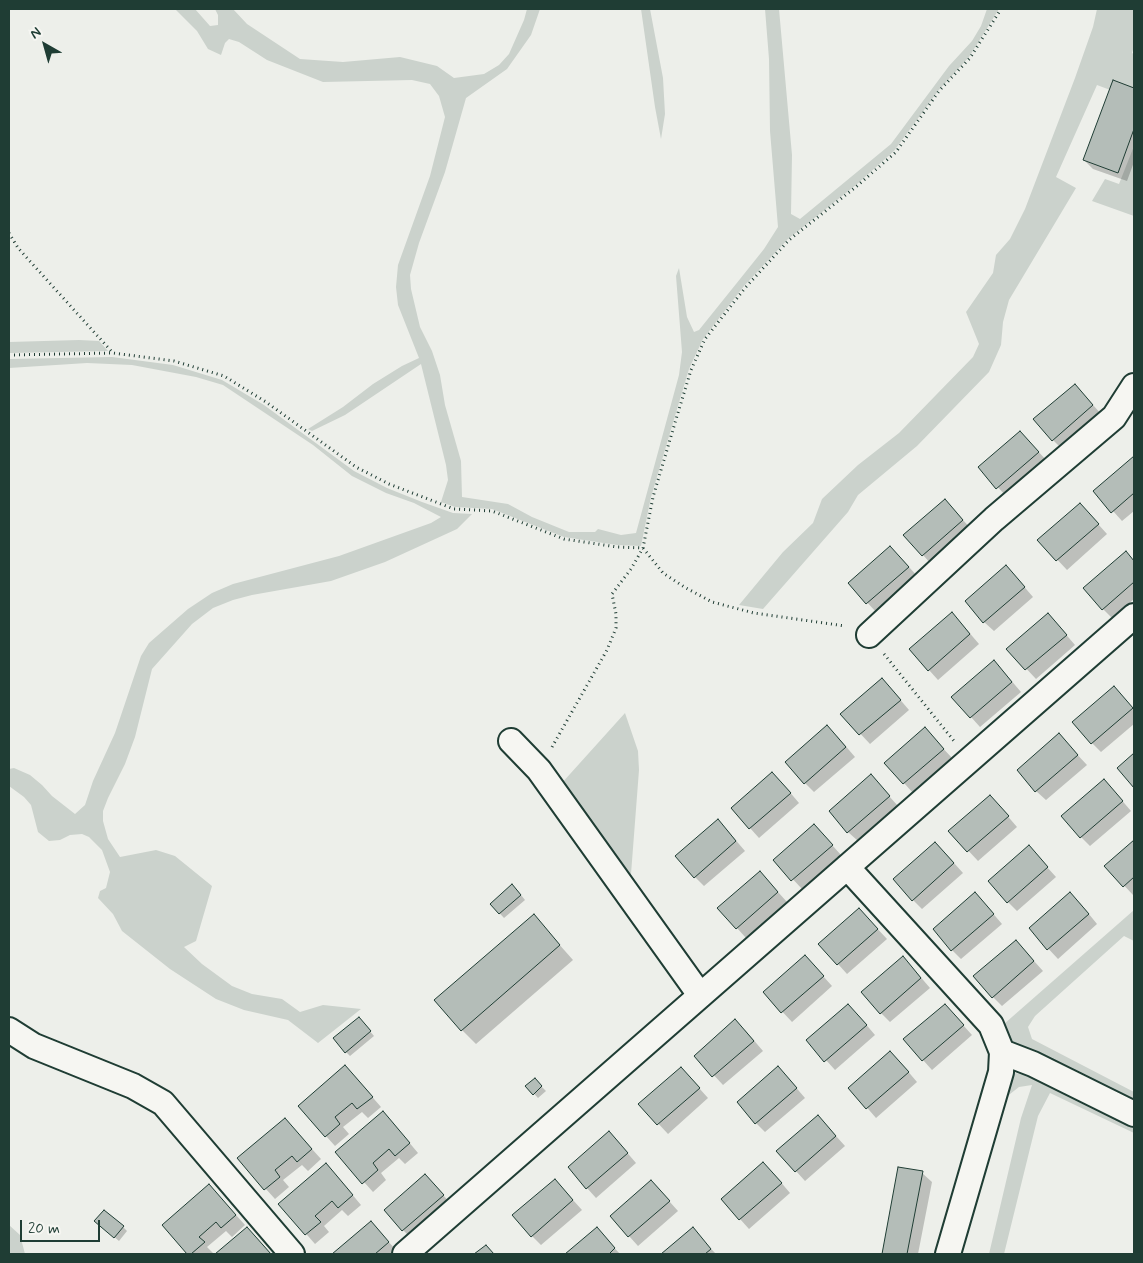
<!DOCTYPE html>
<style>
body{margin:0}
#map{position:relative;width:1143px;height:1263px;overflow:hidden;background:#edefea;font-family:Mynerve,sans-serif}
canvas{display:block}
.frame{position:absolute;inset:0;border:10px solid #1f3d34;pointer-events:none}
.north{position:absolute;left:20px;top:20px;width:50px;height:50px;-webkit-text-stroke:4px #f6f6f2;paint-order:stroke;rotate:322deg;font-size:14px;font-weight:700;line-height:20px;text-align:center;color:#1f3d34}
.north::after{content:'';display:block;margin:auto;width:18px;height:22px;background:#1f3d34;clip-path:polygon(50% 0,100% 100%,50% 72%,0 100%)}
.scale{position:absolute;left:20px;top:1220px;width:80px;height:22px;box-sizing:border-box;border:2px solid #1f3d34;border-top:0;padding-left:6px;font-size:15px;line-height:18px;white-space:nowrap;color:#1f3d34;-webkit-text-stroke:4px #f6f6f2;paint-order:stroke}
</style>
<div id="map">
<canvas width="1143" height="1263"></canvas>
<div class="frame"></div>
<div class="north">N</div>
<div class="scale">20 m</div>
</div>
<script>
const g = document.querySelector('canvas').getContext('2d');
g.lineJoin = 'round';
function fillPath(path, color) { g.fillStyle = color; g.fill(path, 'evenodd'); }
const toPath = rows => new Path2D(rows.map(r => 'M' + r).join(''));
function stroke(path, color, width, dash) { g.strokeStyle = color; g.lineWidth = width; g.lineCap = dash ? 'butt' : 'round'; g.setLineDash(dash || []); g.stroke(path); }
const green = toPath([
 [175,9,195,9,210,26,218,25,218,15,215,9,233,9,247,24,300,59,343,62,400,57,437,66,454,78,484,74,499,65,509,54,524,20,527,9,540,9,531,35,507,69,466,98,445,172,419,243,410,275,411,289,420,327,432,351,440,375,445,405,461,461,462,497,508,504,532,517,569,532,595,532,598,529,621,535,636,533,679,375,682,352,676,276,679,268,687,317,694,332,699,330,736,284,764,249,778,227,770,131,769,59,765,9,779,9,792,155,791,214,800,219,891,144,949,66,972,41,981,26,987,9,999,9,969,57,938,91,894,151,856,185,788,239,744,286,703,339,689,369,675,416,651,497,641,546,617,545,564,537,492,509,455,507,441,502,448,480,446,465,421,364,345,415,312,431,308,429,343,407,373,384,402,366,419,358,398,305,396,287,398,265,430,176,445,117,439,96,430,84,412,80,323,82,267,60,239,42,229,39,225,43,221,55,208,49,197,31],
 [641,9,650,9,663,78,665,114,661,139,655,107],
 [1097,9,1134,9,1134,46,1132,53,1134,54,1134,99,1097,85,1056,177,1076,188,1009,300,1003,322,1001,345,989,372,917,446,858,495,848,512,763,609,739,605,783,552,813,523,822,499,858,465,899,433,973,357,979,344,966,312,993,273,996,255,1010,239,1025,209,1075,78,1093,27],
 [1134,146,1134,216,1092,201,1105,179,1119,184],
 [79,340,99,341,108,351,9,353,9,342],
 [112,357,173,365,222,380,264,405,354,471,387,488,422,502,453,513,472,514,457,529,385,562,331,581,252,595,233,600,213,608,192,624,152,669,135,737,125,764,108,798,103,811,103,821,108,839,120,857,156,850,175,856,212,886,196,941,184,947,202,964,232,986,252,994,282,999,300,1012,323,1005,361,1009,318,1043,288,1020,244,1010,216,999,170,969,122,931,113,914,98,898,100,891,106,888,110,872,102,850,89,837,82,834,70,835,60,840,49,841,38,832,31,805,24,797,9,786,9,769,14,768,30,775,42,785,52,796,75,814,85,805,93,781,115,733,141,656,149,643,188,609,212,593,233,584,339,556,431,523,441,517,414,503,386,493,352,476,313,445,223,385,196,377,132,365,87,363,9,368,9,359],
 [625,713,638,751,639,770,630,887,561,784],
 [1134,910,1134,941,1124,936,1035,1016,1028,1027,1032,1039,1134,1092,1134,1107,1013,1047,1002,1030,1004,1024],
 [1014,1073,1033,1075,1134,1122,1134,1133,1050,1093,1038,1116,1004,1254,989,1254,1021,1118,1032,1085,1019,1087,1010,1094,1005,1101,959,1254,1009,1076],
 [9,1225,20,1235,25,1254,9,1254]
]);
const shadow = toPath([
 [1113,81,1134,89,1134,162,1127,181,1093,169,1084,160],
 [1075,385,1102,415,1062,449,1053,440],
 [1020,432,1048,462,1007,497,979,467],
 [1134,457,1134,511,1122,521,1095,491],
 [954,510,972,530,932,565,905,535],
 [1089,514,1107,534,1067,570,1039,540],
 [1125,553,1134,562,1134,599,1112,618,1103,609],
 [900,557,918,577,877,613,849,583],
 [1015,576,1033,597,994,631,984,622],
 [961,623,979,644,938,680,911,650],
 [1057,624,1075,645,1036,679,1008,649],
 [1003,671,1021,692,980,727,953,697],
 [891,689,909,710,870,744,842,714],
 [1123,697,1134,710,1134,724,1101,752,1092,743],
 [925,729,953,759,913,793,886,763],
 [1059,735,1087,765,1046,800,1036,791],
 [837,736,855,757,814,792,805,783],
 [871,776,898,806,858,841,848,832],
 [782,783,799,803,759,838,732,808],
 [1113,790,1131,811,1090,846,1081,837],
 [999,806,1017,827,978,861,950,831],
 [727,830,745,851,704,886,695,877],
 [823,835,841,855,802,889,775,860],
 [1134,841,1134,895,1133,895,1106,866],
 [1029,847,1056,877,1017,911,1008,902],
 [945,853,963,873,922,909,913,900],
 [769,882,787,902,746,938,719,908],
 [517,890,525,900,504,918,491,904],
 [984,903,1002,924,961,959,952,950],
 [1080,903,1097,924,1058,959,1030,929],
 [859,909,887,939,847,974,838,964],
 [534,916,573,960,476,1044,462,1030],
 [1025,951,1043,971,1002,1006,993,997],
 [814,966,832,986,792,1022,764,992],
 [912,967,930,988,890,1022,881,1013],
 [858,1015,875,1035,835,1070,808,1040],
 [954,1015,972,1035,932,1070,905,1040],
 [363,1023,374,1036,350,1056,346,1052],
 [745,1030,763,1051,723,1085,696,1056],
 [900,1062,917,1082,876,1118,850,1088],
 [354,1076,381,1107,368,1118,362,1112,343,1127,349,1134,335,1146,299,1106],
 [787,1077,805,1098,765,1132,756,1123],
 [690,1078,708,1098,668,1134,640,1104],
 [535,1080,546,1091,538,1098,527,1086],
 [285,1119,321,1159,308,1171,302,1165,283,1180,289,1187,275,1199,239,1159],
 [392,1122,418,1153,405,1164,399,1158,381,1173,386,1180,373,1192,337,1152],
 [827,1126,845,1146,805,1181,778,1151],
 [618,1142,636,1163,596,1198,569,1168],
 [899,1168,922,1173,932,1182,918,1254,883,1254],
 [773,1173,790,1193,749,1229,722,1199],
 [335,1174,361,1205,348,1216,342,1210,324,1226,329,1232,315,1244,280,1204],
 [434,1185,452,1205,412,1239,403,1230],
 [564,1190,582,1210,541,1245,532,1236],
 [660,1191,678,1211,638,1246,611,1216],
 [218,1195,245,1225,232,1237,226,1231,207,1247,213,1253,211,1254,189,1254,164,1225],
 [371,1223,398,1252,395,1254,334,1254],
 [100,1225,123,1227,127,1231,119,1241],
 [247,1228,271,1254,217,1254],
 [597,1229,620,1254,567,1254],
 [692,1229,716,1254,663,1254]
]);
const building = toPath([
 [1113,80,1134,88,1134,129,1118,173,1083,160,1113,80],
 [1075,384,1093,405,1052,441,1033,419,1075,384],
 [1020,431,1039,452,996,489,978,467,1020,431],
 [1134,456,1134,493,1111,513,1093,491,1134,456],
 [945,499,963,520,922,556,903,535,945,499],
 [1080,503,1099,524,1056,561,1037,540,1080,503],
 [890,546,909,567,866,604,848,583,890,546],
 [1126,551,1134,561,1134,582,1102,610,1083,588,1126,551],
 [1006,565,1025,587,983,623,965,601,1006,565],
 [952,612,970,634,928,671,909,649,952,612],
 [1048,613,1067,635,1025,670,1006,649,1048,613],
 [994,660,1012,682,970,718,951,697,994,660],
 [882,678,901,700,859,735,840,714,882,678],
 [1114,686,1133,708,1091,744,1072,722,1114,686],
 [827,725,846,747,804,784,785,762,827,725],
 [925,727,944,749,903,784,884,763,925,727],
 [1059,733,1078,755,1035,792,1017,770,1059,733],
 [1134,753,1134,788,1117,768,1134,753],
 [772,772,791,793,749,829,731,808,772,772],
 [871,774,890,796,847,833,829,811,871,774],
 [1104,779,1123,801,1080,838,1061,816,1104,779],
 [990,795,1009,816,967,852,948,831,990,795],
 [718,819,736,841,694,878,675,856,718,819],
 [814,824,833,845,791,881,773,860,814,824],
 [1134,840,1134,877,1123,887,1104,866,1134,840],
 [935,842,954,863,912,901,893,879,935,842],
 [1029,845,1048,867,1007,903,988,881,1029,845],
 [760,871,778,892,736,929,717,908,760,871],
 [512,884,521,895,499,914,490,904,512,884],
 [975,892,994,914,951,951,933,929,975,892],
 [1070,892,1089,914,1047,950,1029,928,1070,892],
 [859,908,878,929,837,965,818,944,859,908],
 [534,914,560,945,461,1031,434,1000,534,914],
 [1016,940,1034,961,992,998,973,976,1016,940],
 [805,955,824,976,781,1013,763,992,805,955],
 [903,956,921,978,880,1014,861,992,903,956],
 [848,1004,867,1025,824,1062,806,1040,848,1004],
 [945,1004,964,1025,922,1061,903,1039,945,1004],
 [359,1017,371,1031,345,1053,333,1038,359,1017],
 [735,1019,754,1041,712,1077,694,1056,735,1019],
 [890,1051,909,1072,866,1109,848,1088,890,1051],
 [345,1065,373,1097,357,1109,352,1103,335,1117,340,1124,325,1137,298,1106,345,1065],
 [778,1066,797,1088,755,1124,737,1102,778,1066],
 [681,1067,700,1088,657,1125,638,1104,681,1067],
 [535,1078,542,1086,533,1095,525,1086,535,1078],
 [383,1111,410,1143,395,1156,389,1149,373,1163,378,1170,362,1184,335,1152,383,1111],
 [818,1115,836,1136,795,1172,776,1151,818,1115],
 [285,1118,312,1149,297,1162,292,1156,275,1170,280,1177,264,1190,237,1158,285,1118],
 [609,1131,628,1153,586,1189,568,1167,609,1131],
 [763,1162,782,1183,739,1220,721,1199,763,1162],
 [326,1163,353,1195,338,1208,332,1201,315,1216,321,1222,305,1235,278,1204,326,1163],
 [898,1167,923,1171,907,1254,882,1254,898,1167],
 [425,1174,444,1195,402,1231,384,1210,425,1174],
 [555,1179,573,1200,531,1237,512,1215,555,1179],
 [651,1180,670,1201,628,1237,610,1216,651,1180],
 [209,1184,236,1215,221,1228,216,1222,199,1237,205,1242,191,1254,187,1254,162,1225,209,1184],
 [104,1210,124,1226,114,1238,94,1221,104,1210],
 [371,1221,389,1242,375,1254,332,1254,371,1221],
 [247,1227,271,1254,215,1254,247,1227],
 [597,1227,615,1248,609,1254,565,1254,597,1227],
 [693,1227,711,1249,705,1254,661,1254,693,1227],
 [486,1245,494,1254,474,1254,486,1245]
]);
const path = toPath([
 [9,233,18,248,113,353],
 [9,355,113,353,174,361,224,376,266,402,356,467,389,484,454,509,492,511,564,539,617,547,643,548,663,573,686,588,712,602,754,613,845,626],
 [884,654,954,741],
 [552,747,607,650,616,628,616,614,612,594,631,569,643,548,653,497,677,416,691,370,705,339,745,288,789,240,857,186,896,152,939,91,970,58,1001,9]
]);
const street = toPath([
 [869,635,994,519,1114,417,1134,386],
 [511,741,539,770,700,995],
 [847,867,991,1025,1002,1052,1001,1072,948,1254],
 [9,1030,34,1046,133,1086,163,1103,292,1254],
 [1002,1052,1033,1064,1134,1114],
 [405,1254,1134,616]
]);
fillPath(green, '#cbd2cc');
fillPath(shadow, '#0003');
fillPath(building, '#b4bdb8');
stroke(building, '#1f3d34', 1);
stroke(street, '#1f3d34', 28);
stroke(path, '#1f3d34', 3, [1, 4]);
stroke(street, '#f6f6f2', 24);
</script>
